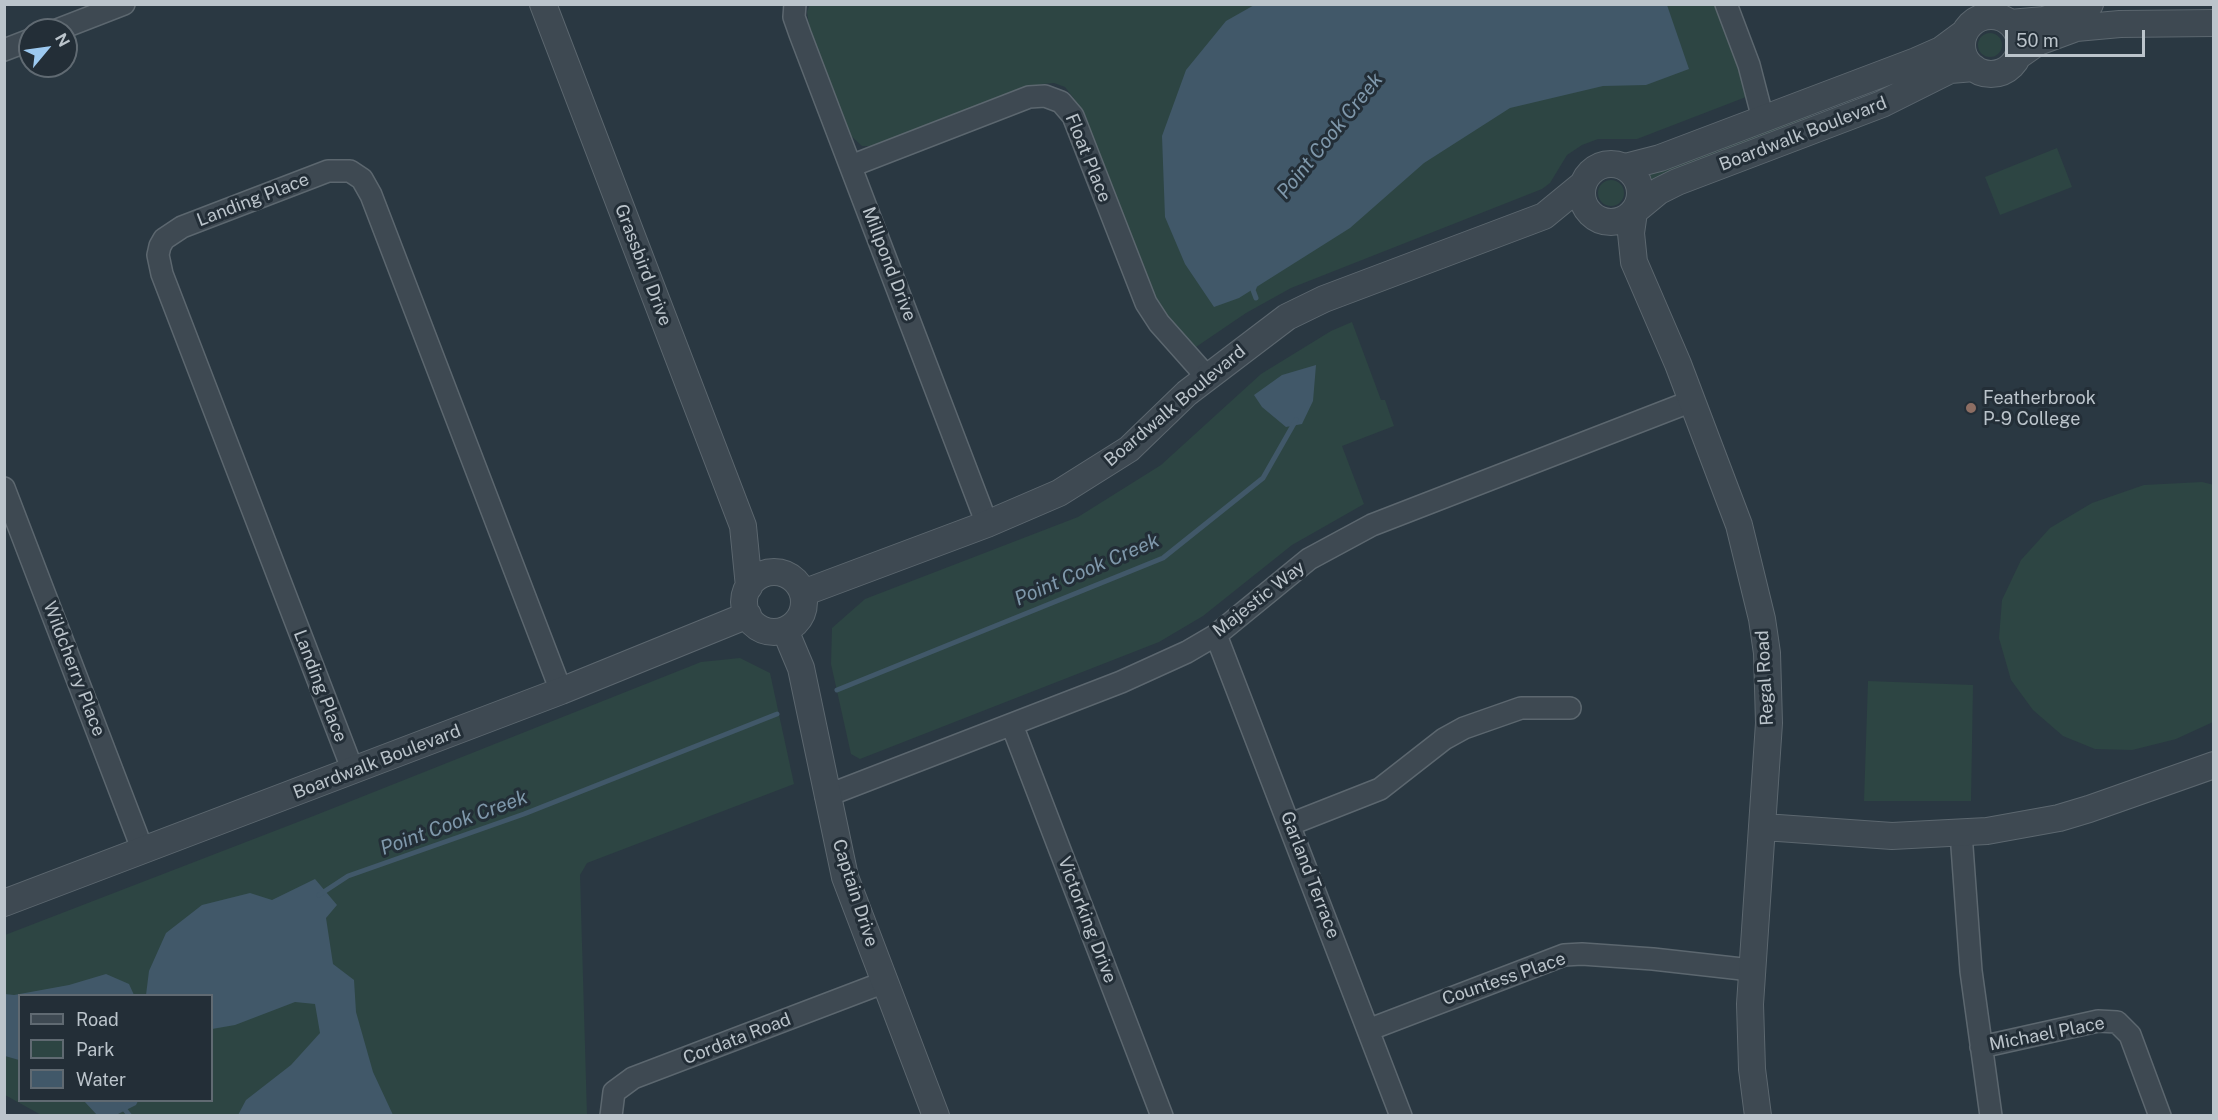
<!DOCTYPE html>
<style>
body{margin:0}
#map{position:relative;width:2218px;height:1120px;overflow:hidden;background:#2a3842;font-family:"Public Sans",sans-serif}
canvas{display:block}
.frame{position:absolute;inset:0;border:6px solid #bbc4cb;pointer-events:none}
.legend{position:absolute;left:18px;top:994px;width:195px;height:108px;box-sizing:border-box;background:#232e37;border:2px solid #606a72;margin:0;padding:8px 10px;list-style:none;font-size:18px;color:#bbc4cb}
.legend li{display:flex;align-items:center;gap:12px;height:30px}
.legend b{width:30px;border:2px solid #606a72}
.north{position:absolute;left:18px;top:18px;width:60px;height:60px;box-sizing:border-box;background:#232e37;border:2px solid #606a72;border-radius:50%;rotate:61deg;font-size:16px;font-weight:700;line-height:24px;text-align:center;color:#bbc4cb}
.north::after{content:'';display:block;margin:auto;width:21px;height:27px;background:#9cc9f0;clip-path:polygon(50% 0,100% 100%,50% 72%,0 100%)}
.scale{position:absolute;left:2005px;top:30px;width:140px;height:27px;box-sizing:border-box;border:3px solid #bbc4cb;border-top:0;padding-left:8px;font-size:18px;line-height:21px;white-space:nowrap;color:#bbc4cb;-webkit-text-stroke:4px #232e37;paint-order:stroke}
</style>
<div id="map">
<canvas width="2218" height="1120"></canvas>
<div class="frame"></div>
<ul class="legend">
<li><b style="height:8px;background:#3e4952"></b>Road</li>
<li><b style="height:16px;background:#2d4543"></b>Park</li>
<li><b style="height:16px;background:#415869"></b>Water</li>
</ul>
<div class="north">N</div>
<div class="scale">50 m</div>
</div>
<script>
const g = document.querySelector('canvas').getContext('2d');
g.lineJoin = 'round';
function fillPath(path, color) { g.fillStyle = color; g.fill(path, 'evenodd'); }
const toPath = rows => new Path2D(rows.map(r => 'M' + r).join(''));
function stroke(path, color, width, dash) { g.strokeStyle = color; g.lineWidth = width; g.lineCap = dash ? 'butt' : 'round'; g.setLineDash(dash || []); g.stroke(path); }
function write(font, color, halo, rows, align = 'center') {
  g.font = font + ' "Public Sans",sans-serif'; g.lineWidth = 6; g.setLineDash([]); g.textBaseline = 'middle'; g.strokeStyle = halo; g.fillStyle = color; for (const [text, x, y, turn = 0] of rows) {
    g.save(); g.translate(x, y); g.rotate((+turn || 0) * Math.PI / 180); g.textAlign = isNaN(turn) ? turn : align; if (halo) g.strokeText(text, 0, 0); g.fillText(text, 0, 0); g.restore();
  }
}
const green = toPath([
 [810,4,1718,5,1749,86,1746,97,1637,139,1598,139,1582,145,1567,155,1550,183,1542,189,1291,288,1246,313,1193,349,1166,317,1145,283,1075,100,1065,87,1054,83,1042,84,881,146,862,146,848,133,810,31,807,12],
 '1978 45a12 12 0 1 1 24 0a12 12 0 1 1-24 0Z',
 [1808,111,1812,122,1650,188,1644,173],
 [2057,148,2072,187,2000,215,1985,177],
 '1598 193a13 13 0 1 1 26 0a13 13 0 1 1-26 0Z',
 [1352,322,1381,400,1385,400,1394,426,1342,446,1364,504,1292,545,1203,616,1159,642,860,759,851,754,831,664,832,628,865,599,1078,517,1161,465,1261,374,1331,331],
 [2202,482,2214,485,2213,722,2176,739,2132,750,2095,749,2063,736,2033,710,2011,680,1999,638,2002,600,2021,560,2050,528,2092,503,2144,485],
 [740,658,770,673,794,784,587,863,580,875,587,1115,43,1116,5,1095,5,935,316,815,701,662],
 [20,996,212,996,212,1100,20,1100],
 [1868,681,1973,685,1971,801,1864,801]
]);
const water = toPath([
 [1256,4,1667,5,1689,69,1646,85,1603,86,1510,108,1424,163,1350,228,1239,298,1214,307,1185,264,1165,217,1162,136,1186,70,1226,21],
 [1316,365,1313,401,1302,424,1286,427,1262,407,1254,395,1282,375],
 [315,879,337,905,326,918,333,964,354,980,356,1012,373,1072,393,1115,238,1115,246,1100,291,1065,320,1033,315,1004,295,1002,235,1025,212,1029,212,996,146,995,149,971,166,933,202,905,250,893,272,900],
 [106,974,129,984,134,995,20,996,19,1060,5,1056,5,994,14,995,69,985],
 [84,1101,138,1101,136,1105,114,1116,97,1115]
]);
const stream = toPath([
 [1255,285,1253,290,1256,298],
 [837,690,1163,558,1263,478,1296,420],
 [319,895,348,876,524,814,777,714],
 [117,1100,130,1116]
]);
const minor = toPath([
 [795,4,794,17,800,34,987,524],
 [1726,4,1749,65,1763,119],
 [57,30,124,4],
 [4,50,30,40],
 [851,166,1029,97,1045,96,1061,102,1073,116,1146,303,1159,323,1207,377],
 [4,488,143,851],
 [1216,635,1401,1116],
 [1012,725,1162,1116],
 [353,771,162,274,158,255,160,246,164,239,182,227,328,171,350,171,362,179,371,195,561,691],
 [826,796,1121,682,1187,652,1216,635,1309,559,1372,525,1692,401],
 [1291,824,1380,789,1444,739,1464,728,1521,708,1570,708],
 [1961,833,1971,971,1991,1116],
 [1368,1030,1564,955,1582,954,1653,959,1751,970],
 [1981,1047,2098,1021,2117,1022,2130,1035,2160,1116],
 [611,1116,614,1092,633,1078,885,982]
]);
const tertiary = toPath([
 [543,4,743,526,749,587],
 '1962 45a29 29 0 1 1 58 0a29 29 0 1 1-58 0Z',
 [2010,23,2044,20,2090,4],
 [2018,56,2038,42,2076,28,2120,24,2214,23],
 '1582 193a29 29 0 1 1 58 0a29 29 0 1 1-58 0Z',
 [1625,167,1660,158,1916,61,1941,50,1964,33],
 [1636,210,1659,191,1677,182,1882,104,1950,70,1974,68],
 [1634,212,1631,233,1634,262,1678,364,1739,525,1762,619,1767,653,1769,723,1750,1004,1752,1069,1758,1116],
 '744 602a30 30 0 1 1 60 0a30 30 0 1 1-60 0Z',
 [803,593,987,524,1059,493,1129,449,1187,393,1287,317,1324,299,1544,216,1583,184],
 [785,630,801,668,845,877,936,1116],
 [1764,827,1892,836,1987,831,2059,818,2089,809,2214,765],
 [4,903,561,691,748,615]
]);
const markers = [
 [1971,408,6,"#8d6e63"]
];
const streetNames = [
 ["Boardwalk Boulevard",1803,134,-21],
 ["Float Place",1088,158,68],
 ["Landing Place",253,200,-21],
 ["Millpond Drive",889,264,69],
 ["Grassbird Drive",643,265,69],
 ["Boardwalk Boulevard",1175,406,-40],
 ["Majestic Way",1259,599,-38],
 ["Wildcherry Place",74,669,69],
 ["Regal Road",1765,678,-93],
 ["Landing Place",320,686,69],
 ["Boardwalk Boulevard",377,762,-21],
 ["Garland Terrace",1310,875,69],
 ["Captain Drive",855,893,72],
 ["Victorking Drive",1087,920,69],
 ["Countess Place",1504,979,-19],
 ["Michael Place",2047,1034,-11],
 ["Cordata Road",737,1039,-21]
];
const poiNames = [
 ["Featherbrook",1983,398],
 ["P-9 College",1983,419]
];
const waterNames = [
 ["Point Cook Creek",1330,136,-51],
 ["Point Cook Creek",1087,570,-23],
 ["Point Cook Creek",454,823,-20]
];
fillPath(green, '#2d4543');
fillPath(water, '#415869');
stroke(stream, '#415869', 5);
stroke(minor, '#5c676f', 24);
stroke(tertiary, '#5c676f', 28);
stroke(minor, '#3e4952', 21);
stroke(tertiary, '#3e4952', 26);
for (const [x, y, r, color] of markers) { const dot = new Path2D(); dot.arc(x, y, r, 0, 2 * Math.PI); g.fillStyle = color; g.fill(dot); stroke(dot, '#232e37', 2); }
write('18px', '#bbc4cb', '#232e37', streetNames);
write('18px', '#bbc4cb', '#232e37', poiNames, 'left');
write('italic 20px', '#7f98ab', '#232e37', waterNames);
</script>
